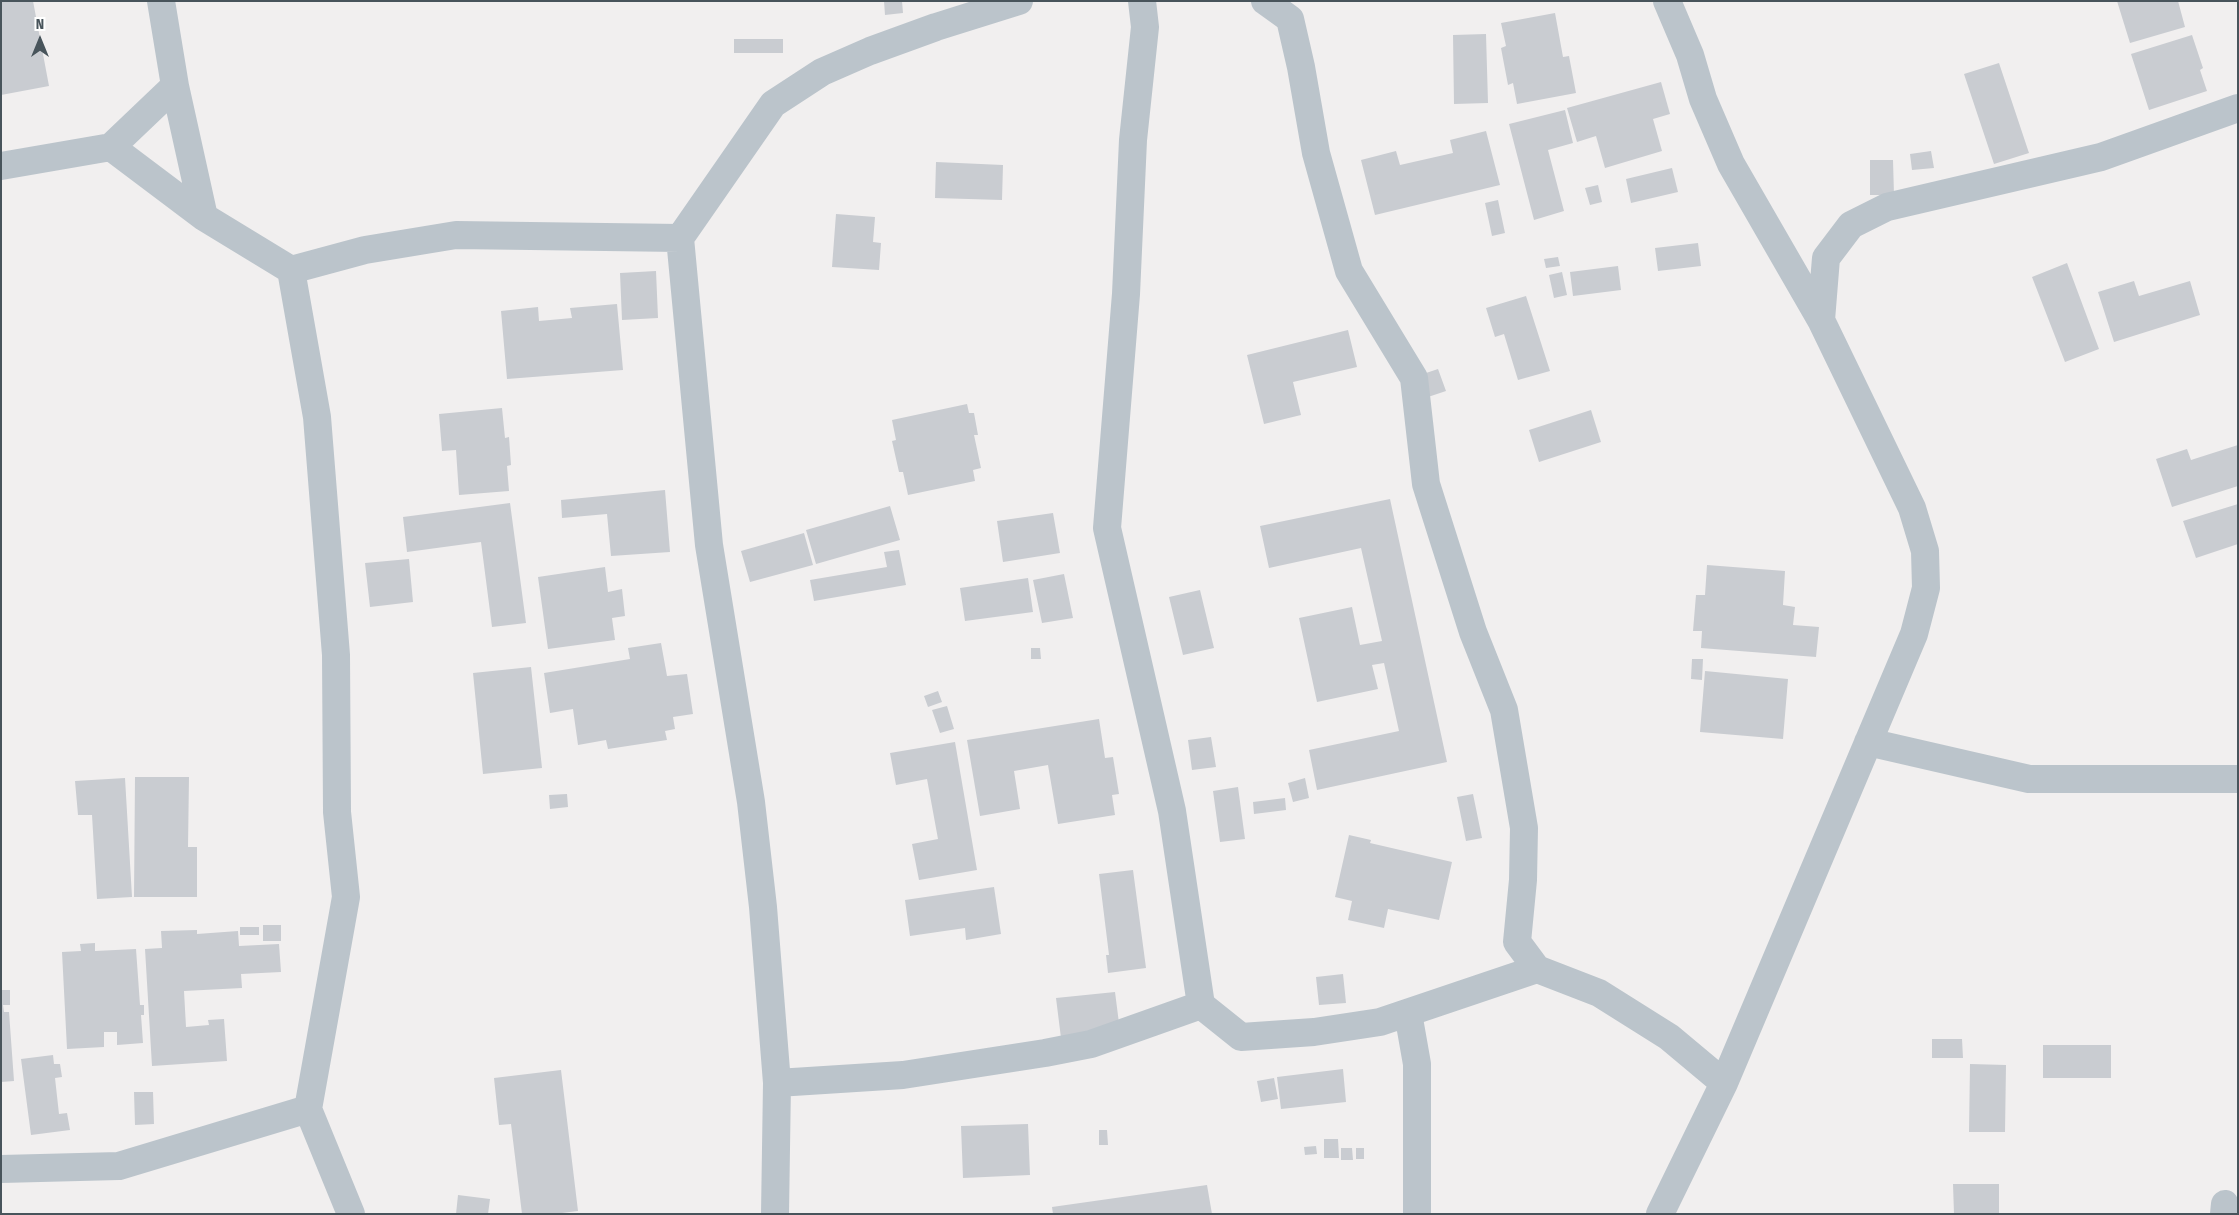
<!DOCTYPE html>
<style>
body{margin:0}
#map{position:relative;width:2239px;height:1215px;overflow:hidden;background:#f1efef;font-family:"Fira Sans Condensed",sans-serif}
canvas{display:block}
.frame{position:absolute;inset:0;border:2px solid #48545b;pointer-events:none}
.north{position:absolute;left:15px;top:15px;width:50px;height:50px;-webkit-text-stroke:4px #fff;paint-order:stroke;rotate:0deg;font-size:14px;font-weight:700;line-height:20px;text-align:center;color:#48545b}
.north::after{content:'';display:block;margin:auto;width:18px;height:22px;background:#48545b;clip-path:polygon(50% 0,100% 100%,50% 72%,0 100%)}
</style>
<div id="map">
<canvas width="2239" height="1215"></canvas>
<div class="frame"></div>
<div class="north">N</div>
</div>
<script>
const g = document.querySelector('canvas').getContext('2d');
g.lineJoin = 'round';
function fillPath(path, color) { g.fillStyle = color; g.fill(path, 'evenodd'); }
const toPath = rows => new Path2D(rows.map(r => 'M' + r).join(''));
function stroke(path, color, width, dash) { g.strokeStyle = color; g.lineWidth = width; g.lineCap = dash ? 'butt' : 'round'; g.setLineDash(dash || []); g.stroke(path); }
const building = toPath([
 [1,1,33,1,49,86,1,95],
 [884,1,902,1,903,13,885,15],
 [2117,1,2178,1,2185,27,2130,43],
 [1555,13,1563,57,1569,56,1576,93,1517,104,1513,83,1508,85,1501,48,1506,46,1501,23],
 [1486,34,1488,103,1454,104,1453,35],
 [2192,35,2203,68,2200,70,2207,91,2149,110,2131,54],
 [734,39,783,39,783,53,734,53],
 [1999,63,2029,153,1994,164,1964,74],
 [1661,82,1670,114,1653,119,1662,151,1605,168,1596,136,1577,142,1567,108],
 [1565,110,1573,143,1548,150,1564,211,1534,220,1509,124],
 [1486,131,1500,185,1375,215,1361,160,1396,151,1400,165,1453,153,1450,140],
 [1931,151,1934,168,1912,170,1910,154],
 [1870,160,1893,160,1894,195,1870,195],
 [936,162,1003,165,1002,200,935,198],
 [1672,168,1678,192,1631,203,1626,179],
 [1598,185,1602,202,1590,205,1585,188],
 [1498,200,1505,233,1492,236,1485,203],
 [836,214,875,217,873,242,881,243,879,270,832,267],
 [1698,243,1701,266,1658,271,1655,248],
 [1558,257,1560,266,1546,268,1544,259],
 [2067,263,2099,349,2065,362,2032,277],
 [1618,266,1621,290,1573,296,1570,272],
 [656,271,658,318,622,320,620,273],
 [1562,272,1567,295,1554,298,1549,275],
 [2134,281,2139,296,2190,281,2200,315,2114,342,2098,292],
 [1526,296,1550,371,1518,380,1504,334,1495,337,1486,308],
 [617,304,623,370,507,379,501,311,538,307,539,321,572,318,570,308],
 [1348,330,1357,367,1293,382,1301,415,1264,424,1247,355],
 [1438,369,1446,391,1428,397,1420,375],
 [967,404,969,413,974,413,978,435,974,435,981,468,973,470,975,481,908,495,903,472,899,472,892,441,896,440,892,420],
 [502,408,505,438,509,437,511,465,507,466,509,491,459,495,456,450,442,451,439,414],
 [1591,410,1601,442,1539,462,1529,430],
 [2238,445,2238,486,2172,507,2156,459,2187,449,2191,460],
 [665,490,670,552,611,556,607,514,562,518,561,500],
 [1390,499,1447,762,1317,790,1309,750,1399,731,1384,663,1372,665,1378,689,1317,702,1299,618,1352,607,1360,645,1382,641,1361,548,1269,568,1260,526],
 [510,503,526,623,492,627,481,542,407,552,403,517],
 [2238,504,2238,544,2196,558,2183,521],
 [890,506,900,540,816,564,806,530],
 [1053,513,1060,553,1003,562,997,521],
 [804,533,813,565,750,582,741,551],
 [899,550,906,585,814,601,810,580,887,567,884,552],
 [409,559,413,602,370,607,365,563],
 [1707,565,1785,571,1783,605,1795,607,1793,625,1819,627,1816,657,1701,648,1702,631,1693,631,1696,595,1705,595],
 [605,567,608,592,622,589,625,616,612,618,615,640,548,649,538,577],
 [1064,574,1073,618,1042,623,1033,580],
 [1028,578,1033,612,965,621,960,588],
 [1200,590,1214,648,1183,655,1169,597],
 [661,643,667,676,687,674,693,714,673,717,675,729,665,731,667,740,608,749,606,740,578,745,573,709,550,713,544,673,630,659,628,648],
 [1031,648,1040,648,1041,659,1031,659],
 [1692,659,1703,659,1702,680,1691,679],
 [531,667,542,768,483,774,473,673],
 [1705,671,1788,679,1783,739,1700,732],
 [938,691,942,702,928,707,924,696],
 [947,706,954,729,940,733,932,710],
 [1099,719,1105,758,1113,757,1119,794,1112,795,1115,815,1058,824,1048,765,1014,771,1020,809,980,816,967,740],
 [1211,737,1216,767,1192,770,1188,740],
 [955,742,977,870,919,880,912,844,938,839,927,779,896,785,890,753],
 [135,777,189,777,188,847,197,847,197,897,134,897],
 [125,778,132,897,97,899,92,815,78,815,75,781],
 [1305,778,1309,798,1293,802,1288,783],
 [1238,787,1245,839,1220,842,1213,791],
 [567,794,568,807,550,809,549,795],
 [1473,794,1482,838,1466,841,1457,797],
 [1285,798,1286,810,1254,814,1253,802],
 [1349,835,1371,840,1370,843,1452,862,1439,920,1388,909,1384,928,1348,920,1352,901,1335,897],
 [1133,870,1146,968,1108,973,1106,955,1109,955,1099,874],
 [994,887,1001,934,966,940,965,928,910,936,905,900],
 [263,925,281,925,281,941,263,941],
 [240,927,259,927,259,935,240,935],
 [197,930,197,934,238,931,239,946,279,944,281,972,241,974,242,988,184,991,186,1027,209,1025,208,1020,224,1019,227,1061,152,1066,145,949,162,948,161,931],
 [95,943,95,951,136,949,140,1005,144,1005,144,1015,141,1015,143,1043,117,1045,117,1032,104,1032,104,1047,67,1049,62,952,81,951,80,944],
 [1343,974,1346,1003,1319,1005,1316,977],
 [1,990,10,990,10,1005,3,1005,4,1012,9,1012,14,1081,1,1082],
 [1115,992,1120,1031,1061,1038,1056,998],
 [1932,1039,1962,1039,1963,1058,1932,1058],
 [2043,1045,2111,1045,2111,1078,2043,1078],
 [53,1055,54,1064,60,1064,62,1077,55,1078,59,1114,67,1113,70,1130,31,1135,21,1059],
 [1970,1064,2006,1065,2005,1132,1969,1132],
 [1343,1069,1346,1102,1281,1109,1277,1077],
 [561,1070,578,1211,554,1214,522,1214,511,1124,499,1125,494,1078],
 [1274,1078,1278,1099,1261,1102,1257,1081],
 [134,1092,153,1092,154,1124,135,1125],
 [1028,1124,1030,1175,963,1178,961,1126],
 [1099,1130,1107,1130,1108,1145,1099,1145],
 [1324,1139,1338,1139,1339,1158,1324,1158],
 [1316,1146,1317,1154,1305,1155,1304,1147],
 [1341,1148,1352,1148,1353,1160,1341,1160],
 [1356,1148,1364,1148,1364,1159,1356,1159],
 [1953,1184,1999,1184,1999,1214,1954,1214],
 [1207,1185,1212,1214,1053,1214,1052,1207],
 [458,1195,490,1199,488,1214,456,1214]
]);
const minor = toPath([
 [161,1,175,86,204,217],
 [1142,1,1145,27,1133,140,1126,294,1107,528,1172,811,1201,1005,1241,1037,1314,1032,1380,1022,1537,969],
 [1265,1,1290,19,1301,67,1316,153,1349,271,1414,378,1426,484,1473,632,1504,710,1524,828,1523,880,1517,942,1537,969,1599,993,1669,1037,1724,1083],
 [111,147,175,86],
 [1,166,111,147,204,217,291,270,365,250,456,235,680,238,773,104,822,72,870,51,936,27,1019,1],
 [680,238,709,545,751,802,763,907,777,1083,903,1075,1045,1053,1091,1044,1201,1005],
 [291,270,317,417,336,655,337,812,346,897,308,1109,351,1214],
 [1821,320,1826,258,1851,225,1887,207,2101,157,2238,108],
 [1868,742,2029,779,2238,779],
 [1408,1013,1417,1064,1417,1214],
 [1,1169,119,1166,308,1109],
 [775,1214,777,1083],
 [1660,1214,1724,1083,1914,634,1926,588,1925,551,1912,508,1821,320,1731,164,1703,99,1690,55,1667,1],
 [2224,1214,2225,1204]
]);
fillPath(building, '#c9ccd1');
stroke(minor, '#bbc4cb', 28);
</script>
